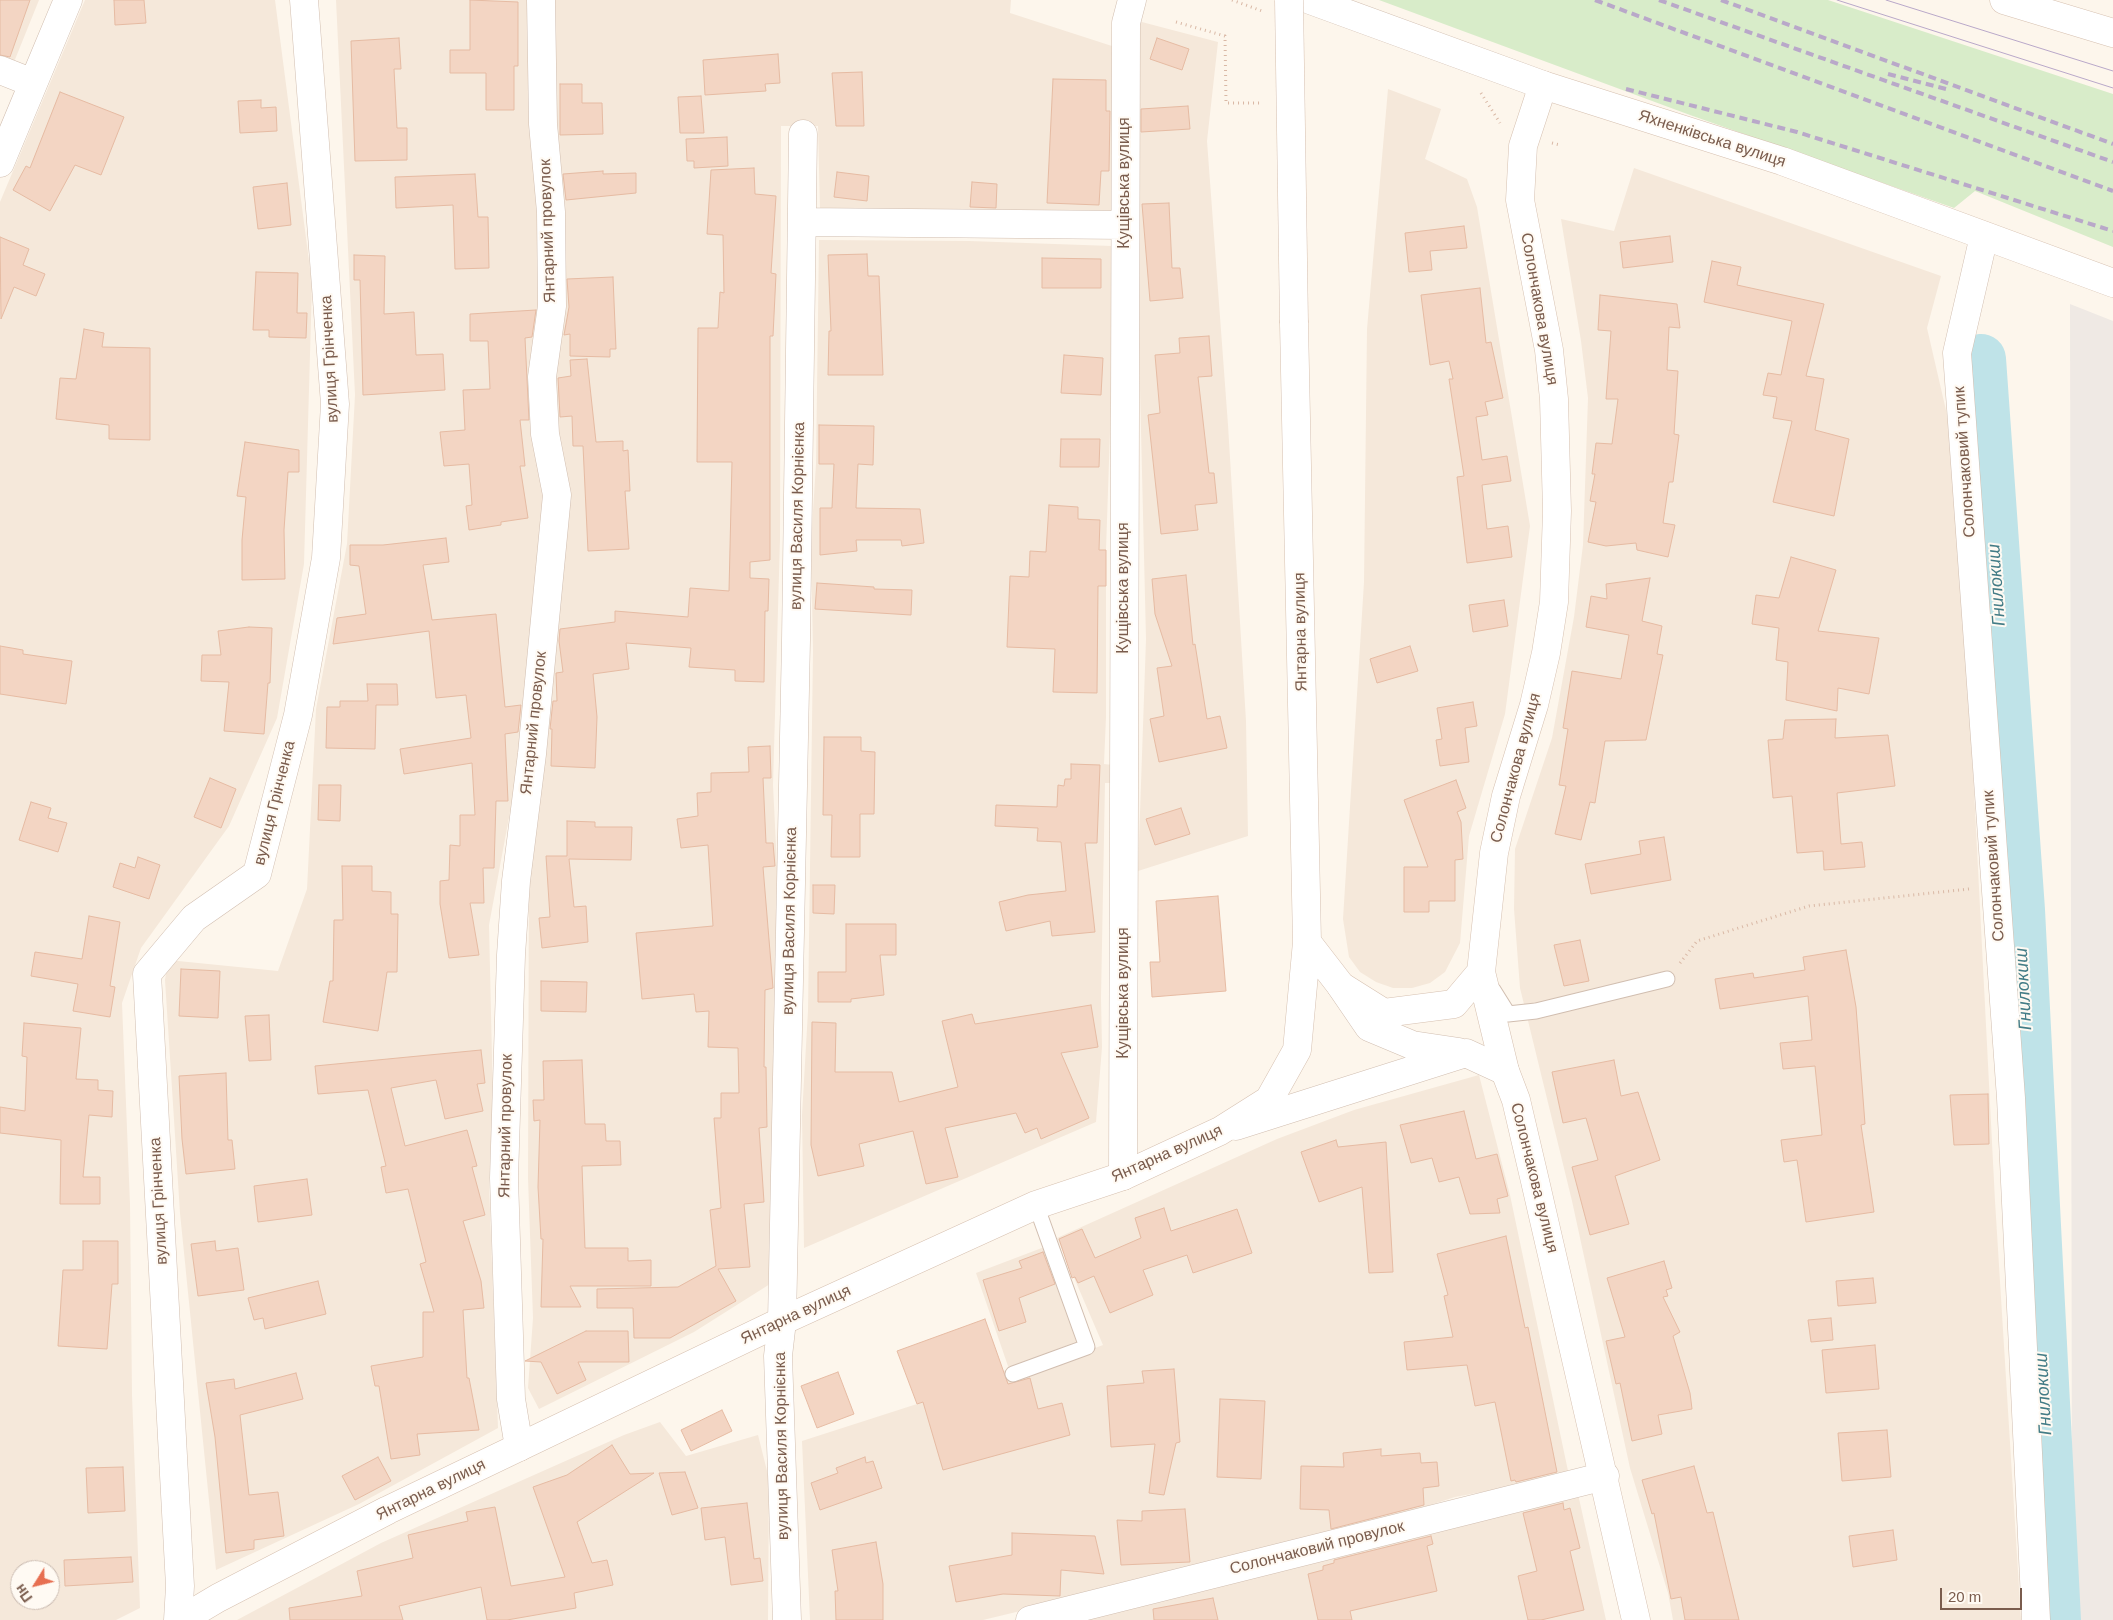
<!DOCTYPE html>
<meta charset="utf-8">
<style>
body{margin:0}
#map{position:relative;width:2113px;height:1620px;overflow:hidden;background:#fdf6ec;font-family:Helvetica,sans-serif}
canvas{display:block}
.north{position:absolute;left:10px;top:1560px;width:50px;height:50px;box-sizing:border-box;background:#fffaf3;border:1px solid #cabbb1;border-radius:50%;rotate:234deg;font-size:14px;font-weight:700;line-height:20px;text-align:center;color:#7a5c4d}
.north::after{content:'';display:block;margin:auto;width:18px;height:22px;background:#e76f51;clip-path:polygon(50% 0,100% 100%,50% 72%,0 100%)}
.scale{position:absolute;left:1940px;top:1588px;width:82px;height:22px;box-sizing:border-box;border:2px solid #7a5c4d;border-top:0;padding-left:6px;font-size:15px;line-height:18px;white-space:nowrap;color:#7a5c4d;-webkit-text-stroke:4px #fffaf3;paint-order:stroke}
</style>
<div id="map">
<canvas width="2113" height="1620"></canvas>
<div class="north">Пн</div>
<div class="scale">20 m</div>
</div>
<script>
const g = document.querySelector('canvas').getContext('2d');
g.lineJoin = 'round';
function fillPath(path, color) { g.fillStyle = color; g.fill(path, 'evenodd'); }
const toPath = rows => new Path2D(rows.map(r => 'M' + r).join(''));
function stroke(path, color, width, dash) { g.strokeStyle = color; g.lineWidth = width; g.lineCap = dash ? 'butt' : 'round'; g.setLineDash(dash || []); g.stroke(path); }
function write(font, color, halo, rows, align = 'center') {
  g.font = font + ' Helvetica,sans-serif'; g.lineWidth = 4; g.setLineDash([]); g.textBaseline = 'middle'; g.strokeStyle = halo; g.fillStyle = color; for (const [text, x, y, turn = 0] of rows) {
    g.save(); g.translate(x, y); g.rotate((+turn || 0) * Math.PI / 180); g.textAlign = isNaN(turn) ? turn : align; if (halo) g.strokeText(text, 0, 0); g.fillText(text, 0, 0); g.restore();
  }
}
const residential = toPath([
 [0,0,39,0,14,62,0,57],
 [85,0,275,0,312,284,304,564,277,718,229,826,141,948,122,1003,130,1204,132,1395,140,1608,116,1620,0,1620,0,202],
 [20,1570,50,1570,50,1600,20,1600],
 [336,0,533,0,549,494,519,809,510,812,489,925,493,1102,489,1183,498,1428,359,1504,216,1570,180,1213,165,980,168,960,278,971,307,889,316,709,347,544,355,395],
 [551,0,1011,0,1010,13,1115,47,1112,218,820,209,818,126,781,126,780,539,773,785,777,867,770,1284,694,1332,539,1409,528,1388,533,1318,528,1178,529,862,551,423],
 [1138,21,1218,42,1207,141,1228,425,1246,721,1248,836,1138,871,1146,639,1136,222],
 [1388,89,1441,109,1425,159,1467,179,1477,207,1530,526,1505,714,1469,836,1460,943,1445,972,1430,983,1412,988,1393,988,1376,982,1360,972,1349,957,1343,919,1364,582,1367,329],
 [1634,168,1941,276,1927,328,1957,458,1995,1201,2021,1620,1673,1620,1668,1593,1630,1468,1572,1201,1520,988,1514,909,1515,849,1552,738,1574,617,1583,545,1588,398,1581,341,1561,219,1614,231],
 [819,240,969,241,1112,246,1111,402,1106,550,1106,717,1104,764,1113,765,1113,783,1105,783,1101,998,1102,1047,1096,1122,804,1248,802,1115,808,1011,813,651,811,543,816,464],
 [1479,1075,1510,1195,1568,1471,1562,1477,1455,1497,1390,1518,1236,1559,983,1620,810,1620,802,1441,917,1404,1009,1369,976,1273,1047,1246,1078,1341,1015,1366,1020,1377,1103,1345,1057,1238,1277,1139,1354,1110],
 [660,1422,686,1456,758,1435,769,1479,768,1620,237,1620,381,1543,624,1435],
 [1578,1494,1606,1620,1081,1620]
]);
const industrial = toPath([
 [2070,304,2113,321,2113,1620,2078,1620,2072,1518]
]);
const green = toPath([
 [1379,0,1828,0,2113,94,2113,247,1975,191,1954,208,1690,115]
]);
const river = toPath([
 [1981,359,2020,910,2056,1620]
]);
const building = toPath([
 [0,0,30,0,10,57,0,55,0,0],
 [114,0,144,0,146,23,115,25,114,0],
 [470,0,518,2,518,66,514,66,514,110,486,110,486,73,450,73,450,50,470,50,470,0],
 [399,38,401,69,394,69,397,128,407,128,407,160,355,161,351,41,399,38],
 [1157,38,1189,49,1182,70,1150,59,1157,38],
 [778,54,780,83,765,84,766,91,705,95,703,60,778,54],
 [862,72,864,126,836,126,832,73,862,72],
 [1053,79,1106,80,1106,111,1110,111,1109,171,1101,171,1099,205,1047,203,1053,79],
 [560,84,582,84,582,103,602,103,603,134,560,135,560,84],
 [60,92,124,117,101,175,75,165,50,211,13,190,26,166,30,168,60,92],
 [701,96,704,133,680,133,678,97,701,96],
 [261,100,261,108,276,107,277,131,240,133,238,101,261,100],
 [1188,106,1190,129,1141,132,1141,109,1188,106],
 [727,137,728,166,694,168,694,161,687,161,686,139,727,137],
 [754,168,755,194,776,196,771,273,776,274,773,336,770,336,770,560,750,562,750,578,769,579,768,611,765,611,764,682,735,681,735,670,689,667,691,648,626,643,629,669,593,674,597,717,595,768,551,766,552,729,550,729,553,701,557,701,556,673,563,672,559,641,560,629,615,622,615,611,688,617,690,588,729,591,732,462,697,462,698,328,718,328,720,292,724,293,723,235,707,234,711,170,754,168],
 [603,171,603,174,636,173,636,193,566,200,563,174,603,171],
 [837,172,869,176,867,201,834,197,837,172],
 [475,174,478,217,488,217,489,268,455,269,453,205,396,208,395,177,475,174],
 [972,182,997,184,996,208,970,207,972,182],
 [287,183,291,225,258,229,253,187,287,183],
 [1169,203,1172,268,1180,268,1183,298,1150,301,1142,204,1169,203],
 [1464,226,1467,248,1430,251,1432,270,1409,272,1405,233,1464,226],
 [1670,236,1673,262,1623,268,1620,242,1670,236],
 [0,237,29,249,23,265,45,274,36,296,14,287,1,319,0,237],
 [867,254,868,276,879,276,883,375,828,375,829,331,831,331,828,255,867,254],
 [354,255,385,256,384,314,414,312,416,355,443,354,445,390,363,395,360,280,354,280,354,255],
 [1042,258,1101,259,1101,288,1042,288,1042,258],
 [1712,261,1741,267,1737,285,1824,304,1806,376,1824,379,1815,430,1849,439,1834,516,1773,502,1792,421,1773,418,1777,397,1763,395,1768,373,1781,375,1792,321,1704,302,1712,261],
 [256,272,298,273,297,313,307,313,306,338,269,337,269,330,253,330,256,272],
 [613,277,616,349,610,349,610,357,570,356,570,334,564,335,569,307,567,279,613,277],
 [1480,288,1486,343,1491,342,1503,398,1485,402,1488,415,1476,417,1482,460,1507,456,1511,481,1482,485,1487,529,1508,526,1512,557,1467,563,1457,477,1464,476,1449,379,1453,379,1449,361,1430,365,1421,295,1480,288],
 [1600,295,1677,304,1680,328,1669,327,1667,370,1678,371,1674,434,1679,435,1673,482,1669,482,1663,523,1675,525,1668,557,1637,550,1636,543,1606,546,1588,542,1596,502,1590,501,1595,474,1592,474,1596,443,1612,444,1618,399,1606,399,1611,331,1598,330,1600,295],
 [536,310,532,337,525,338,529,420,520,420,525,466,520,466,528,518,501,522,501,525,469,530,466,506,472,505,469,464,444,466,440,432,465,430,463,390,490,389,488,341,470,341,470,314,536,310],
 [84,329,104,333,102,347,150,348,150,440,109,439,109,425,56,419,60,378,76,379,84,329],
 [1209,336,1212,376,1198,377,1209,473,1214,473,1217,503,1195,505,1198,530,1161,534,1148,415,1160,413,1155,355,1180,353,1179,338,1209,336],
 [1064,355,1103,358,1101,395,1061,393,1064,355],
 [587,359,596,442,623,441,623,451,628,450,630,491,625,491,629,549,588,551,583,446,573,446,572,416,560,417,558,378,571,376,570,360,587,359],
 [819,425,874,426,873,465,858,464,856,508,920,509,924,543,902,546,901,540,856,540,857,551,820,555,820,508,832,508,834,464,819,464,819,425],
 [1061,439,1100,439,1099,467,1060,467,1061,439],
 [245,442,299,450,299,472,288,472,284,530,285,579,242,580,242,540,246,497,237,496,245,442],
 [1049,505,1078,507,1078,519,1100,520,1099,550,1106,550,1106,586,1098,586,1097,693,1053,692,1055,649,1007,647,1010,576,1029,577,1030,551,1046,552,1049,505],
 [446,538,449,562,423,565,432,620,496,614,505,707,521,705,518,732,505,734,508,801,496,801,494,868,483,868,484,903,470,903,479,955,449,958,440,904,440,881,449,880,450,845,460,846,460,815,475,815,472,763,404,774,400,749,471,738,466,695,436,698,429,631,333,644,337,618,366,614,359,566,350,565,350,545,383,545,446,538],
 [1791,557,1836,570,1818,631,1879,638,1869,694,1838,688,1837,711,1786,700,1788,662,1776,660,1779,628,1752,624,1756,595,1779,598,1791,557],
 [1186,575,1193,645,1195,644,1207,719,1220,716,1227,748,1159,762,1150,719,1164,716,1157,668,1172,666,1155,614,1152,579,1186,575],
 [1650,578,1642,621,1662,626,1657,654,1663,655,1646,740,1605,741,1595,803,1590,802,1581,840,1555,834,1566,786,1559,785,1568,729,1563,728,1572,671,1621,679,1629,635,1586,627,1591,596,1607,599,1606,584,1650,578],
 [817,583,874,587,874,589,912,590,911,615,815,609,817,583],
 [1504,600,1508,626,1473,632,1469,605,1504,600],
 [249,627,272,628,270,683,268,683,264,734,224,731,229,682,201,681,202,655,221,655,218,631,249,627],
 [0,646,23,650,23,654,72,661,66,704,0,694,0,646],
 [1410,646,1418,671,1377,683,1370,659,1410,646],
 [367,684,397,684,398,705,376,705,375,749,326,748,327,707,340,707,340,701,368,701,367,684],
 [1473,702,1477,726,1465,728,1469,762,1440,766,1436,740,1442,739,1437,708,1473,702],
 [1836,719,1835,738,1888,735,1895,786,1837,793,1841,844,1862,842,1865,867,1824,870,1823,851,1797,853,1792,796,1773,798,1768,740,1783,739,1785,720,1836,719],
 [824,737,861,737,861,751,875,752,874,814,860,814,860,857,831,857,832,815,823,815,824,737],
 [770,746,771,778,763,778,766,843,773,843,775,866,763,867,773,988,765,990,764,1067,766,1067,767,1127,759,1128,764,1202,744,1204,750,1267,718,1269,736,1301,670,1338,634,1338,633,1308,597,1308,597,1289,678,1287,716,1266,710,1210,721,1208,714,1118,721,1118,721,1093,739,1093,738,1048,708,1047,709,1011,696,1012,694,994,642,999,636,933,713,926,708,845,681,848,677,819,698,816,697,793,711,792,711,773,749,772,748,747,770,746],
 [1071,764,1100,765,1097,843,1085,843,1095,932,1052,936,1050,921,1006,931,999,902,1028,895,1066,891,1061,842,1037,841,1038,828,995,826,996,805,1057,807,1058,785,1064,786,1065,779,1071,779,1071,764],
 [210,778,236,789,221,828,194,817,210,778],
 [1456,780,1466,808,1457,812,1461,822,1463,859,1455,860,1455,901,1429,901,1429,912,1404,912,1404,867,1428,867,1404,800,1456,780],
 [319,785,341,785,340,821,318,820,319,785],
 [31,802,51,808,48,818,67,823,58,852,19,840,31,802],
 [1181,808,1190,834,1155,845,1146,819,1181,808],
 [567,821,595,822,595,827,632,827,631,860,569,859,574,907,586,906,588,942,542,948,539,918,550,917,546,856,567,856,567,821],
 [1664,837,1671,880,1591,894,1585,864,1641,854,1639,841,1664,837],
 [138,857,160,865,149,899,113,887,120,863,135,868,138,857],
 [342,866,372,866,372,891,391,892,391,914,398,914,397,972,387,972,378,1031,323,1022,330,981,333,981,334,920,343,920,342,866],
 [813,885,835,885,834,914,813,913,813,885],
 [1218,896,1226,991,1152,997,1150,962,1160,962,1156,901,1218,896],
 [89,916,120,922,110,986,115,987,110,1017,73,1011,78,984,31,976,35,952,82,959,89,916],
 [846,924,896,924,896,955,880,955,884,995,851,999,851,1002,818,1002,818,972,846,972,846,924],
 [1580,940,1589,981,1564,986,1554,945,1580,940],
 [1846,950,1856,1007,1865,1124,1861,1125,1874,1212,1806,1222,1797,1160,1784,1162,1781,1140,1822,1135,1815,1066,1783,1069,1780,1043,1812,1040,1808,996,1720,1009,1715,979,1753,973,1754,978,1805,970,1803,957,1846,950],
 [181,969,220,971,218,1018,179,1016,181,969],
 [541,981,587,982,586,1012,541,1011,541,981],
 [1091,1005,1098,1047,1061,1053,1089,1118,1041,1139,1037,1128,1025,1133,1016,1113,945,1128,958,1177,926,1184,913,1131,859,1144,864,1166,818,1176,811,1145,812,1022,836,1023,835,1072,892,1072,899,1102,958,1087,942,1021,972,1014,975,1024,1091,1005],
 [269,1015,271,1060,249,1061,245,1016,269,1015],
 [24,1023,81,1028,76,1079,98,1080,98,1090,113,1091,112,1117,89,1115,83,1177,100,1177,100,1204,60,1204,61,1140,0,1133,0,1107,25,1111,27,1057,22,1056,24,1023],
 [481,1050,485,1083,477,1084,483,1111,445,1119,436,1080,391,1088,405,1146,467,1130,477,1166,472,1167,485,1215,463,1221,481,1281,484,1308,463,1310,467,1378,469,1378,479,1430,417,1434,420,1455,391,1459,379,1386,375,1386,371,1366,423,1357,423,1312,434,1312,420,1264,426,1262,408,1189,386,1193,381,1167,386,1166,368,1090,318,1094,315,1066,481,1050],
 [582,1060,585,1124,605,1124,606,1141,620,1141,621,1165,582,1166,585,1248,628,1248,628,1261,651,1260,651,1286,570,1286,581,1307,541,1307,543,1239,541,1239,538,1187,540,1120,534,1121,533,1100,544,1100,543,1061,582,1060],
 [1614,1060,1621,1096,1638,1092,1660,1160,1615,1176,1629,1224,1590,1235,1572,1167,1598,1160,1586,1118,1563,1123,1552,1072,1614,1060],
 [226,1073,228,1140,232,1140,235,1169,186,1174,182,1139,179,1076,226,1073],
 [1988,1094,1989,1144,1954,1145,1950,1095,1988,1094],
 [1464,1111,1476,1159,1497,1154,1508,1196,1497,1199,1500,1213,1470,1214,1459,1177,1439,1182,1432,1158,1411,1163,1400,1125,1464,1111],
 [1336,1140,1338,1147,1386,1142,1393,1272,1369,1273,1362,1187,1319,1202,1301,1152,1336,1140],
 [307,1179,312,1215,258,1222,254,1186,307,1179],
 [1164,1208,1171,1231,1237,1209,1252,1253,1193,1273,1187,1255,1143,1270,1153,1295,1110,1313,1094,1276,1078,1283,1075,1277,1072,1278,1059,1239,1082,1229,1095,1258,1141,1238,1135,1218,1164,1208],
 [1506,1236,1525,1328,1528,1327,1557,1472,1516,1482,1515,1480,1511,1481,1495,1402,1475,1406,1467,1365,1407,1370,1404,1342,1453,1337,1444,1296,1448,1295,1437,1254,1506,1236],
 [83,1241,118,1241,118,1284,112,1284,107,1349,58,1346,63,1270,83,1270,83,1241],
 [215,1241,216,1251,238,1248,244,1290,198,1296,191,1244,215,1241],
 [1043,1252,1055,1284,1019,1298,1026,1322,999,1331,983,1280,1022,1268,1019,1261,1043,1252],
 [1664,1261,1672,1288,1666,1290,1668,1296,1663,1297,1680,1332,1673,1336,1690,1393,1692,1409,1658,1415,1662,1434,1632,1441,1620,1383,1616,1384,1606,1341,1625,1337,1607,1278,1664,1261],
 [1873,1278,1876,1303,1838,1306,1836,1281,1873,1278],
 [318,1281,326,1314,265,1329,263,1318,254,1320,248,1298,318,1281],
 [1831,1318,1833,1340,1811,1342,1808,1320,1831,1318],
 [985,1319,1008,1384,1030,1378,1038,1409,1062,1403,1070,1435,943,1470,923,1402,917,1404,897,1351,985,1319],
 [586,1331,628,1331,629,1362,578,1362,586,1380,557,1394,541,1362,525,1361,586,1331],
 [1875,1345,1879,1389,1826,1393,1822,1350,1875,1345],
 [1174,1369,1180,1442,1176,1443,1164,1495,1149,1493,1155,1444,1111,1447,1107,1386,1144,1383,1142,1371,1174,1369],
 [838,1372,854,1414,817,1428,801,1386,838,1372],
 [296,1373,303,1399,240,1415,249,1495,278,1492,284,1536,254,1540,254,1549,226,1553,215,1437,206,1383,234,1379,235,1389,296,1373],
 [1220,1399,1265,1401,1261,1479,1217,1477,1220,1399],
 [722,1410,732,1431,691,1451,681,1430,722,1410],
 [1887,1430,1891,1477,1842,1481,1838,1433,1887,1430],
 [612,1445,630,1474,654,1473,577,1522,592,1563,607,1560,613,1585,574,1593,576,1608,507,1620,487,1620,481,1587,399,1606,403,1620,290,1620,289,1608,362,1596,357,1571,413,1558,408,1535,468,1521,466,1512,495,1507,511,1586,565,1577,533,1487,567,1475,612,1445],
 [1381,1449,1381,1456,1420,1453,1421,1463,1437,1462,1439,1486,1423,1488,1424,1505,1331,1529,1329,1510,1300,1509,1301,1466,1344,1467,1343,1453,1381,1449],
 [378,1457,391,1481,355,1500,342,1476,378,1457],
 [865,1457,866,1463,873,1461,882,1488,820,1510,811,1483,838,1473,836,1468,865,1457],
 [1694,1466,1707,1513,1713,1512,1739,1620,1685,1620,1681,1597,1671,1599,1654,1513,1652,1514,1642,1480,1694,1466],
 [123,1467,125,1511,88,1513,86,1468,123,1467],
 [685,1472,698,1508,672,1515,659,1473,685,1472],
 [747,1503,754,1559,760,1558,763,1581,731,1585,725,1537,705,1540,701,1508,747,1503],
 [1563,1503,1564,1510,1570,1508,1580,1548,1570,1551,1584,1610,1541,1620,1528,1620,1518,1576,1537,1571,1523,1513,1563,1503],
 [1185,1509,1190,1562,1121,1565,1117,1520,1142,1521,1142,1511,1185,1509],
 [1893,1530,1897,1560,1853,1567,1849,1536,1893,1530],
 [1012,1533,1095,1536,1104,1574,1061,1570,1060,1596,1003,1594,956,1602,949,1566,1012,1555,1012,1533],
 [1431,1536,1433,1544,1427,1546,1437,1591,1350,1611,1352,1620,1318,1620,1308,1574,1323,1570,1323,1566,1334,1563,1334,1560,1431,1536],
 [876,1542,883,1584,883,1620,836,1620,835,1591,838,1591,832,1550,876,1542],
 [131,1557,133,1582,65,1586,64,1560,131,1557],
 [1213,1598,1218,1620,1154,1620,1153,1609,1213,1598]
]);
const path = toPath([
 [1232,0,1262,11],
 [1176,22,1225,36,1226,103,1263,103],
 [1481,93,1500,123],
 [1552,143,1560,145],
 [1680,963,1697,941,1809,906,1969,889]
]);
const lane = toPath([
 [1493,990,1508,1014,1536,1011,1667,979],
 [1013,1374,1087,1347,1036,1205]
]);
const street = toPath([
 [1310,0,1543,85],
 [0,70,33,83],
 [0,163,68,0],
 [803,222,1125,225],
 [1984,236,1957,353,2011,1098,2036,1620],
 [1341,986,1369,1027,1412,1045,1459,1052],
 [1236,1126,1466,1053,1505,1071],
 [1123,1176,1126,23,1132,0],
 [519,1447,511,1399,504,1178,511,955,516,881,532,754,557,495,545,434,542,377,552,306,551,212,543,124,541,0],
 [178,1620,180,1586,147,974,194,918,257,874,298,715,326,558,335,404,304,0],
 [787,1620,778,1356,782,1321,796,640,803,134],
 [1030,1620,1605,1476]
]);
const secondary = toPath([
 [2004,0,2113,33],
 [1294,323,1307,942],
 [181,1620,218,1598,388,1510,782,1321,1036,1205,1123,1176,1220,1131,1269,1100,1297,1050,1307,942,1341,986,1384,1013,1454,1004,1481,972],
 [1636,1620,1535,1181,1516,1100,1505,1071,1481,972,1494,853,1506,796,1534,705,1546,653,1554,602,1557,511,1554,399,1549,350,1520,200,1523,146,1543,85,1782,161,2113,283]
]);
const tram = toPath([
 [1837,0,2113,88],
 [1886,0,2113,71]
]);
const rail = toPath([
 [1595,0,2113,191],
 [1659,0,2113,162],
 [1721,0,2113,144],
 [1888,74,1946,89],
 [1626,89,1797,132,2113,231]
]);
const secondaryBridge = toPath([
 [1289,0,1294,323]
]);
const streetNames = [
 ["Яхненківська вулиця",1712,139,18],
 ["Кущівська вулиця",1125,183,-90],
 ["Янтарний провулок",548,231,-92],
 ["Солончакова вулиця",1539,309,80],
 ["вулиця Грінченка",330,359,-93],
 ["Солончаковий тупик",1965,462,-94],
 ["вулиця Василя Корнієнка",798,516,-89],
 ["Кущівська вулиця",1124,588,-90],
 ["Янтарна вулиця",1301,632,-91],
 ["Янтарний провулок",534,723,-84],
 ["Солончакова вулиця",1516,768,-75],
 ["вулиця Грінченка",275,803,-76],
 ["Солончаковий тупик",1994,866,-94],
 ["вулиця Василя Корнієнка",790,921,-89],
 ["Кущівська вулиця",1124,993,-90],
 ["Янтарний провулок",506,1126,-89],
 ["Янтарна вулиця",1167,1154,-24],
 ["Солончакова вулиця",1534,1178,76],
 ["вулиця Грінченка",159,1201,-93],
 ["Янтарна вулиця",796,1315,-25],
 ["вулиця Василя Корнієнка",782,1446,-91],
 ["Янтарна вулиця",431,1490,-26],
 ["Солончаковий провулок",1317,1548,-14]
];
const waterNames = [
 ["Гнилокиш",1997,585,-94],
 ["Гнилокиш",2024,989,-93],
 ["Гнилокиш",2044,1394,-93]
];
fillPath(residential, '#f5e8da');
fillPath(industrial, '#efe9e4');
fillPath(green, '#d8ecc9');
stroke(river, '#bfe3e8', 50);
fillPath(building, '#f3d5c3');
stroke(building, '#e6bba3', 1);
stroke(lane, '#d1beb0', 17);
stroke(street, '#d1beb0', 29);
stroke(secondary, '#d6c0b0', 29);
stroke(path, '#d9b8a5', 3, [1, 4]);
stroke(lane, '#fff', 15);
stroke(street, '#fff', 28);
stroke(secondary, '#fff', 28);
stroke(tram, '#b9a8c9', 1);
stroke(rail, '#b9a8c9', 4, [8, 5]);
stroke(secondaryBridge, '#d6c0b0', 29, []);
stroke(secondaryBridge, '#fff', 28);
write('16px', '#7a5c4d', '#fffaf3', streetNames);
write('italic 18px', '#437c86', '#fffaf3', waterNames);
</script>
